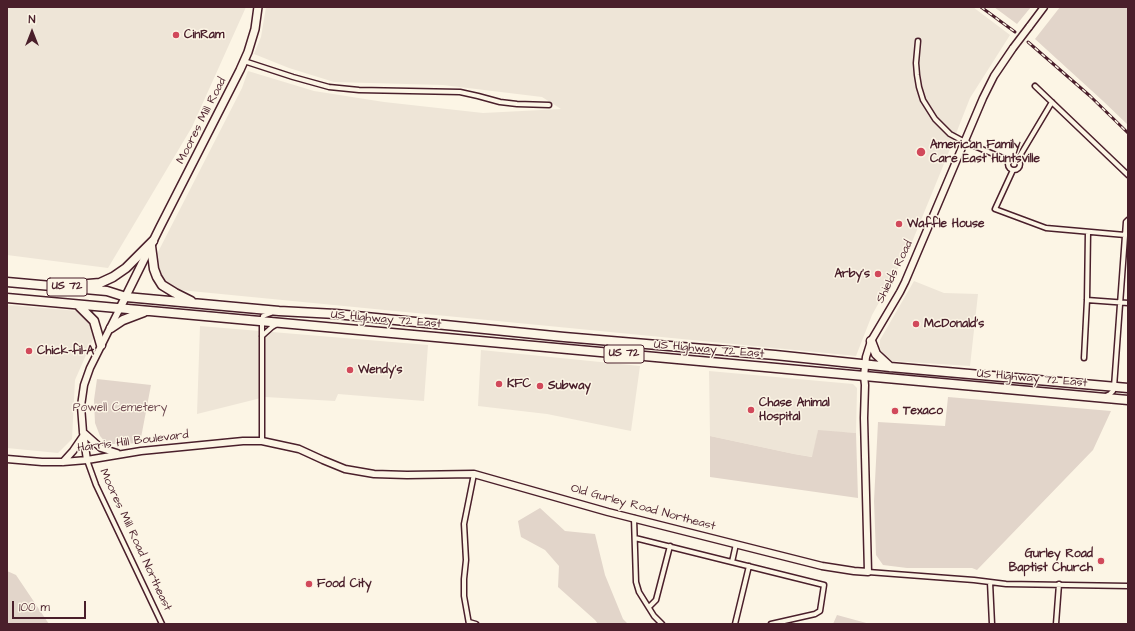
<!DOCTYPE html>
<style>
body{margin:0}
#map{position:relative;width:1135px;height:631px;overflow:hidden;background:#fcf5e5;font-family:"Architects Daughter",sans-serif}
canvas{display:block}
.frame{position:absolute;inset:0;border:8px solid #4a1f2b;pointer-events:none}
.north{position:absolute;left:12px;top:12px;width:40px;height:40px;-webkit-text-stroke:3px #fcf5e5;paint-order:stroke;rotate:0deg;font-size:11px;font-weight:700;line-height:16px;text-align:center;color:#4a1f2b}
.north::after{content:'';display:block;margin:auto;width:14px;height:18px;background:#4a1f2b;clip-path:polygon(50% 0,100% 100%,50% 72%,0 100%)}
.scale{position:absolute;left:12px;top:601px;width:74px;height:18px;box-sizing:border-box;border:2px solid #4a1f2b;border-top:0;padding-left:5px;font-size:12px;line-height:14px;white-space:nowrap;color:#4a1f2b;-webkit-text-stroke:3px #fcf5e5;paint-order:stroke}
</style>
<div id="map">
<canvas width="1135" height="631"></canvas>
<div class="frame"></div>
<div class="north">N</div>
<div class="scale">100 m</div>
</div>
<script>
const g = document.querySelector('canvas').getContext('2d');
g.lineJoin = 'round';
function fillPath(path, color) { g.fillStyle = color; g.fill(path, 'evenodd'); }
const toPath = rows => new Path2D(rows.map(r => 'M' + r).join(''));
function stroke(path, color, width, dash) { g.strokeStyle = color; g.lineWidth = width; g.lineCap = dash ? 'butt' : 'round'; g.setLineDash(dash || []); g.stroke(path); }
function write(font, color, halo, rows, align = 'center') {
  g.font = font + ' "Architects Daughter",sans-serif'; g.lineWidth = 3; g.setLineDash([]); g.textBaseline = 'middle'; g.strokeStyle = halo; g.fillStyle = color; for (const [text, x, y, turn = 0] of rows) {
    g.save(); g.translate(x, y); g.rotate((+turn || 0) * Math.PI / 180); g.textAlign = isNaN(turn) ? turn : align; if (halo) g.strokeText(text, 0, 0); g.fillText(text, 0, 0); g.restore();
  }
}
const built = toPath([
 [7,7,246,7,192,127,108,268,7,255],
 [266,7,973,7,1010,35,970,98,948,154,910,247,872,315,856,356,180,290,159,279,157,254,242,88,248,71,314,91,384,102,483,113,561,109,542,97,443,85,334,82,289,68,254,54,261,37],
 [914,281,944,293,978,294,970,366,893,361,884,356,880,348,880,340],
 [7,305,78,311,91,319,94,337,75,380,72,439,58,453,7,448],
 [200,326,428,345,424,401,338,394,335,401,265,397,197,414],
 [481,350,640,366,631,431,547,414,478,406],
 [709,371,853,384,857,388,856,433,818,431,813,457,794,454,710,436]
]);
const green = toPath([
 [994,7,1031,7,1017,24],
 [1060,7,1128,7,1128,125,1103,101,1035,39],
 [97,379,151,385,140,443,119,444,107,444,100,436,95,423,94,400],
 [948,397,1111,411,1093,450,977,570,972,568,907,568,883,565,876,555,874,501,878,422,945,426],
 [818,430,856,433,858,498,710,477,710,436,794,454,812,457],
 [540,508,565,531,595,534,605,575,623,619,628,624,598,624,595,620,558,587,559,566,545,550,521,537,520,532,518,521],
 [7,571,16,575,49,624,7,624],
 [837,615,870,624,833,624]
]);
const street = toPath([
 [918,41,916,63,917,75,919,87,923,100,935,119,950,134,965,142,1010,161],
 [244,61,293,77,329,87,359,90,460,92,478,96,500,102,517,104,549,105],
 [1035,86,1128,175],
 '1008 164a6 6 0 1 1 12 0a6 6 0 1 1-12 0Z',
 [1018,159,1052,102],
 [1013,170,995,209,1046,228,1125,235],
 [1087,300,1128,303],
 [262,336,272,327,277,324],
 [1084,358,1087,300,1088,232],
 [1106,396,1110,394,1113,391,1114,387,1126,222,1128,220],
 [262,441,262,322,263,316,271,313],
 [87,460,96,485,162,624],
 [634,518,636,582,639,592,654,616,662,624],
 [635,538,824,585,820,611,815,614,771,624],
 [732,562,736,544],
 [868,572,974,580,1006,584,1128,586],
 [990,582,992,624],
 [649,607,656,600,670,546],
 [469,622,476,624],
 [469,624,464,596,464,579,466,560,464,524,474,474],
 [735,624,749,566],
 [1056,624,1059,584]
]);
const secondary = toPath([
 [1029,27,1044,7],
 [83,432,101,448,117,453],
 [7,459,42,462,63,462,87,460,141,451,243,441,262,441,299,449,323,460,345,469,374,474,407,475,474,474,608,512,822,566,854,571,868,572,864,418,865,385,864,376,866,357,871,341,900,292,905,282,983,98,994,76,1013,48],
 [87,460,83,432,81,406,84,385,90,368,120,308],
 [63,462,73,451,84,435]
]);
const primary = toPath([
 [120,308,160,227,240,70,248,52,255,29,258,7]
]);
const highway = toPath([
 [151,246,154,269,157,277,162,285,175,293,191,301],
 [7,282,107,291,126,297,279,311,336,314,564,337,775,355,890,367,1128,388],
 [79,287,88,284,100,283,113,277,126,268,153,241],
 [7,298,1128,400],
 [78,305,94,321,101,345],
 [111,328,123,320,144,312],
 [871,341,876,354,890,367]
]);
const rail = toPath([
 [981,7,1015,32],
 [1028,42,1090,96,1128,133]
]);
const secondaryBridge = toPath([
 [1013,48,1029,27]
]);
const markers = [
 [176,35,4,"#d1495b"],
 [921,152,5,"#d1495b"],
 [899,224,4,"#d1495b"],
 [878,274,4,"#d1495b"],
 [916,324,4,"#d1495b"],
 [29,351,4,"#d1495b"],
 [350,370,4,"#d1495b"],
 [499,384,4,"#d1495b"],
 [540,386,4,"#d1495b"],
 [751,410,4,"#d1495b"],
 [895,411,4,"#d1495b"],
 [1101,561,4,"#d1495b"],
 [309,584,4,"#d1495b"]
];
const shields = [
 [67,287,40],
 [624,354,40]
];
const shieldNames = [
 ["US 72",67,287],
 ["US 72",624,354]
];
const poiNames = [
 ["CinRam",184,35],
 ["American Family",930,145],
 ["Care East Huntsville",930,159],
 ["Waffle House",907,224],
 ["Arby's",870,274,"right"],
 ["McDonald's",924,324],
 ["Chick-fil-A",37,351],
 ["Wendy's",358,370],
 ["KFC",507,384],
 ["Subway",548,386],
 ["Chase Animal",759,403],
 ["Hospital",759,417],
 ["Texaco",903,411],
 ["Gurley Road",1093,554,"right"],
 ["Baptist Church",1093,568,"right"],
 ["Food City",317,584]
];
const streetNames = [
 ["Moores Mill Road",202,121,-63],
 ["Shields Road",895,272,-64],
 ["US Highway 72 East",386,320,5],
 ["US Highway 72 East",709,350,5],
 ["US Highway 72 East",1032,379,5],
 ["Harris Hill Boulevard",133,442,-7],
 ["Old Gurley Road Northeast",643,508,15],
 ["Moores Mill Road Northeast",135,540,65]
];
const parkNames = [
 ["Powell Cemetery",120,408]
];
fillPath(built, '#eee5d7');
fillPath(green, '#e2d5ca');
stroke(street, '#4a1f2b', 7);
stroke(secondary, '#4a1f2b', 9);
stroke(primary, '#4a1f2b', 10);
stroke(highway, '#4a1f2b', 11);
stroke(street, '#fcf5e5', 4);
stroke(secondary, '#fcf5e5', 6);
stroke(primary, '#fcf5e5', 7);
stroke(highway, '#fcf5e5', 8);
stroke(rail, '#4a1f2b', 3);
stroke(rail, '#fcf5e5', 1.5, [4.5]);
stroke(secondaryBridge, '#4a1f2b', 9, []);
stroke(secondaryBridge, '#fcf5e5', 6);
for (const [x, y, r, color] of markers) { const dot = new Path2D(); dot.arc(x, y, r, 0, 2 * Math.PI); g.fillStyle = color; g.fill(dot); stroke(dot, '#fcf5e5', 1.5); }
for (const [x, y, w] of shields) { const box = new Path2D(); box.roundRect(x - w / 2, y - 9, w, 18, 3); g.fillStyle = '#fcf5e5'; g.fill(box); stroke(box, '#4a1f2b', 1); }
write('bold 11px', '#4a1f2b', null, shieldNames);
write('bold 12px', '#4a1f2b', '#fcf5e5', poiNames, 'left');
write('12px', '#4a1f2b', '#fcf5e5', streetNames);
write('12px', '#704c53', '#fcf5e5', parkNames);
</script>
